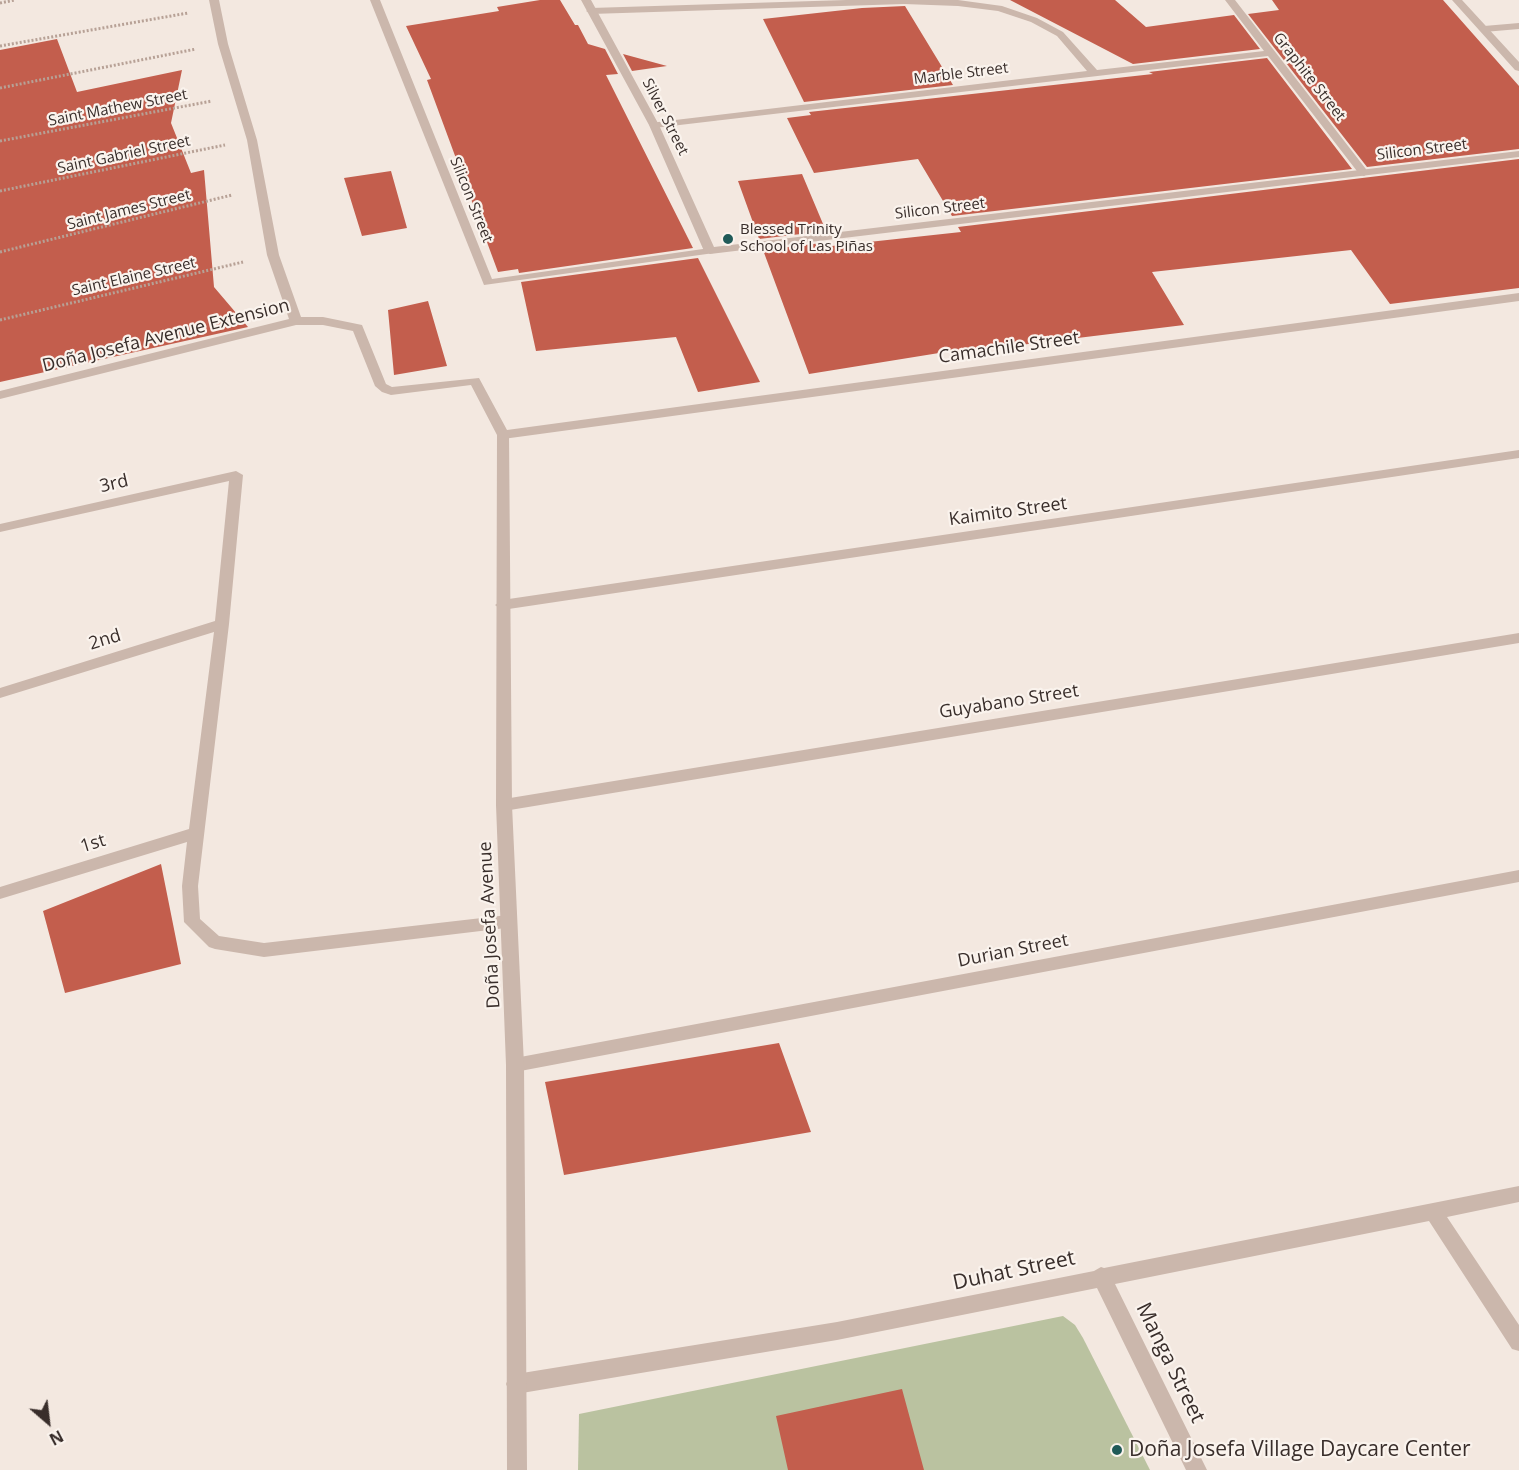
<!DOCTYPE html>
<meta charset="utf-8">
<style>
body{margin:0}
#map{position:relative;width:1519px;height:1470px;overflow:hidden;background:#f3e8e0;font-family:"Open Sans",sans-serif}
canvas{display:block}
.north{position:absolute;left:18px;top:1392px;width:60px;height:60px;-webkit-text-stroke:4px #faf3ed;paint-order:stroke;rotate:152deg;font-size:16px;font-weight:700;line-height:24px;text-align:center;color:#392e2b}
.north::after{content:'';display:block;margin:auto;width:21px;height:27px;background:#392e2b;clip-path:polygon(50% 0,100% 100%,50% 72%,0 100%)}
</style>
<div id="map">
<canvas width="1519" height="1470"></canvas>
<div class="north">N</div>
</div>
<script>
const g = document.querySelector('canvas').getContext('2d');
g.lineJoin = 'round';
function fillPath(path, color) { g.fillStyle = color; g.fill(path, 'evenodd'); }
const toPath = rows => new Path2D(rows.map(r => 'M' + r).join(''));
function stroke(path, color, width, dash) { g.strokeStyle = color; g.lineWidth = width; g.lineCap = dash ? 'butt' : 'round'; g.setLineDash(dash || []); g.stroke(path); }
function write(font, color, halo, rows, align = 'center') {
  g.font = font + ' "Open Sans",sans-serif'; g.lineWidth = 4.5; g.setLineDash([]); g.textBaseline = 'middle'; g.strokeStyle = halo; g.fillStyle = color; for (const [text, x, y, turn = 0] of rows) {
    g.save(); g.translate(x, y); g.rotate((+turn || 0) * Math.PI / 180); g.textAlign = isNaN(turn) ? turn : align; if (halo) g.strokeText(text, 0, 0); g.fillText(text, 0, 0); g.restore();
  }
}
const green = toPath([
 [1063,1316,1075,1325,1083,1338,1150,1470,578,1470,579,1414]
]);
const building = toPath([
 [540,0,560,0,575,25,578,25,588,44,605,49,618,74,606,75,693,248,519,273,518,269,498,272,427,80,431,79,406,26,499,11,497,7],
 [1010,0,1115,0,1146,27,1234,15,1260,49,1133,64],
 [1272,0,1443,0,1519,86,1519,149,1367,167,1248,14,1279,10],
 [905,6,953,85,804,102,763,19,862,8],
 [57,39,77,92,182,70,171,123,191,173,204,170,214,287,248,327,0,382,0,50],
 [623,54,667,66,632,71],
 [1267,58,1352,169,952,216,918,159,814,173,787,118,811,115,809,112,1153,74,1149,72],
 [1519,159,1519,288,1390,304,1351,250,1152,272,1184,325,971,351,970,348,809,374,763,250,830,242,832,246,961,232,958,227],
 [391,171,407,228,362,236,344,178],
 [802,174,826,231,759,239,738,181],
 [698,258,760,382,698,392,676,337,536,351,521,282],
 [428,301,447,366,394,375,388,310],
 [161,864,181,964,65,993,43,911],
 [779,1043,811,1132,564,1175,545,1082],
 [902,1389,924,1470,788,1470,776,1416]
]);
const path = toPath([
 [0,3,15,0],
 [0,46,188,13],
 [0,88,196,49],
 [0,141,212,101],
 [0,191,225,145],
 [0,252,232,195],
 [0,320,243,262]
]);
const service = toPath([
 [1519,23,1519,29,1484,32,1479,29,1484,26,1519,23]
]);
const minor = toPath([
 [209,0,219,0,228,44,257,140,279,255,301,317,323,317,362,325,386,384,392,387,479,378,507,430,1519,293,1519,301,503,439,497,435,471,385,391,395,382,392,375,386,353,331,323,325,296,325,0,399,0,391,289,319,267,255,247,140,218,44,209,0],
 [370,0,380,0,492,279,710,248,716,251,714,253,484,285,370,0],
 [846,0,958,0,1002,6,1037,18,1063,32,1097,70,1264,51,1225,0,1235,0,1369,173,1364,176,1360,175,1268,56,654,128,649,125,650,123,1087,71,1057,36,1031,22,998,11,958,6,904,4,591,14,586,11,591,8,846,0],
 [1452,0,1462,0,1519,62,1519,71,1515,70,1452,0],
 [1519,450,1519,458,502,610,495,605,502,600,1519,450],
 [236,471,243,475,229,624,198,886,200,919,219,936,264,943,508,915,514,917,516,922,514,927,264,957,215,949,209,947,184,922,182,886,187,842,0,899,0,887,189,829,214,632,0,698,0,688,215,621,229,481,0,532,0,524,236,471],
 [1519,633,1519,643,504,811,499,809,496,805,499,801,504,799,1519,633],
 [1519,870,1519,882,515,1072,509,1070,506,1065,509,1060,515,1058,1519,870],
 [1519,1186,1519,1202,1447,1217,1519,1325,1519,1351,1512,1349,1429,1221,1115,1284,1207,1470,1186,1470,1097,1288,837,1340,516,1394,509,1391,506,1384,509,1377,516,1374,837,1322,1094,1271,1101,1267,1104,1268,1519,1186]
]);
const tertiary = toPath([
 [581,0,591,0,659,125,714,247,1519,151,1519,157,710,254,704,251,649,125,581,0],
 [503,431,509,435,512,805,524,1065,527,1470,507,1470,506,1065,496,805,497,435,503,431]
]);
const markers = [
 [728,239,6,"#205a58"],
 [1117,1450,6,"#205a58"]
];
const farStreetnames = [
 ["Marble Street",961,74,-7],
 ["Graphite Street",1309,77,52],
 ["Saint Mathew Street",118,108,-11],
 ["Silver Street",665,117,63],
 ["Silicon Street",1422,150,-7],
 ["Saint Gabriel Street",124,155,-12],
 ["Silicon Street",471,200,68],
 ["Silicon Street",940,209,-7],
 ["Saint James Street",129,210,-14],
 ["Saint Elaine Street",134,277,-13]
];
const farPoinames = [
 ["Blessed Trinity",740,230],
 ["School of Las Piñas",740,247]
];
const streetNames = [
 ["Doña Josefa Avenue Extension",166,336,-14],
 ["Camachile Street",1009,348,-8],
 ["3rd",114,484,-13],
 ["Kaimito Street",1008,512,-8],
 ["2nd",105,640,-17],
 ["Guyabano Street",1009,702,-9],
 ["1st",93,844,-17],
 ["Doña Josefa Avenue",490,925,-93],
 ["Durian Street",1013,951,-11]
];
const nearStreetnames = [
 ["Duhat Street",1014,1271,-12],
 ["Manga Street",1170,1363,64]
];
const nearPoinames = [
 ["Doña Josefa Village Daycare Center",1129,1450]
];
fillPath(green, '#bac2a0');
fillPath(building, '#c35e4d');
stroke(path, '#b7a196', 3, [2, 2]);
fillPath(service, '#cbb7ac');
fillPath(minor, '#cbb7ac');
fillPath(tertiary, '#cbb7ac');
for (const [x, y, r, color] of markers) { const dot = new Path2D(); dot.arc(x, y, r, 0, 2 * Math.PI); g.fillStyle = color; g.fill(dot); stroke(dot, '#faf3ed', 2); }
write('15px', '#392e2b', '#faf3ed', farStreetnames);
write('15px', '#392e2b', '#faf3ed', farPoinames, 'left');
write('18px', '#392e2b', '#faf3ed', streetNames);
write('21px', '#392e2b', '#faf3ed', nearStreetnames);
write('21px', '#392e2b', '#faf3ed', nearPoinames, 'left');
</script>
